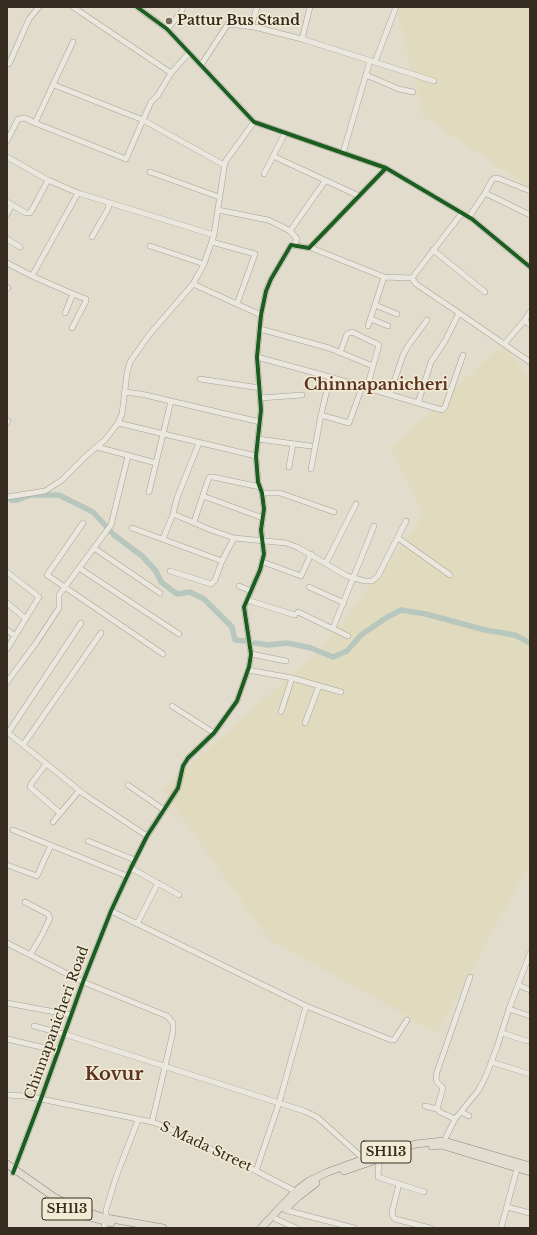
<!DOCTYPE html>
<style>
body{margin:0}
#map{position:relative;width:537px;height:1235px;overflow:hidden;background:#e2dccd;font-family:"Libre Baskerville",serif}
canvas{display:block}
.frame{position:absolute;inset:0;border:8px solid #352b1f;pointer-events:none}
</style>
<div id="map">
<canvas width="537" height="1235"></canvas>
<div class="frame"></div>
</div>
<script>
const g = document.querySelector('canvas').getContext('2d');
g.lineJoin = 'round';
function fillPath(path, color) { g.fillStyle = color; g.fill(path, 'evenodd'); }
const toPath = rows => new Path2D(rows.map(r => 'M' + r).join(''));
function stroke(path, color, width, dash) { g.strokeStyle = color; g.lineWidth = width; g.lineCap = dash ? 'butt' : 'round'; g.setLineDash(dash || []); g.stroke(path); }
function write(font, color, halo, rows, align = 'center') {
  g.font = font + ' "Libre Baskerville",serif'; g.lineWidth = 3; g.setLineDash([]); g.textBaseline = 'middle'; g.strokeStyle = halo; g.fillStyle = color; for (const [text, x, y, turn = 0] of rows) {
    g.save(); g.translate(x, y); g.rotate((+turn || 0) * Math.PI / 180); g.textAlign = isNaN(turn) ? turn : align; if (halo) g.strokeText(text, 0, 0); g.fillText(text, 0, 0); g.restore();
  }
}
const farmland = toPath([
 [396,7,530,7,530,188,423,116],
 [503,344,530,380,530,864,437,1033,269,939,162,790,322,648,424,515,391,448]
]);
const canal = toPath([
 [11,500,17,500,31,495,59,495,93,512,114,535,142,556,156,571,161,582,177,594,190,592,204,599,232,627,235,640,245,641],
 [255,643,268,645,287,643,311,648,333,657,347,651,361,635,386,618,401,610,426,614,485,630,515,635,530,643]
]);
const minor = toPath([
 [137,7,167,29,254,122,386,168,472,219,530,267],
 [251,27,257,7],
 [167,29,181,13,183,7],
 [302,39,310,7],
 [73,42,35,123,126,159,143,120,224,165],
 [375,62,396,7],
 [7,63,9,64,29,19,39,7],
 [201,65,228,24,254,27,302,39,434,81],
 [171,73,189,53],
 [366,75,399,89,413,92],
 [54,85,143,120,151,102,158,95,171,73,73,7],
 [7,141,18,119,25,118,35,123],
 [343,153,370,61],
 [273,156,359,196],
 [7,157,48,180],
 [150,172,219,197],
 [264,174,285,133],
 [485,193,492,180,495,178,500,179,530,191],
 [7,202,26,213,30,213,32,210,48,180,78,193],
 [218,210,268,220,279,225,290,231,297,239,294,245],
 [7,214,12,205],
 [469,217,485,193,530,215],
 [290,231,325,181],
 [92,237,108,209,109,203],
 [7,239,20,247],
 [212,242,255,254,237,304],
 [150,246,204,264],
 [309,247,384,277,412,278],
 [433,250,485,292],
 [7,263,32,276,78,193,214,235],
 [32,276,73,294,65,313],
 [193,284,261,315],
 [7,287,8,288],
 [375,305,397,314],
 [459,313,416,284,412,278,462,213],
 [371,319,388,326],
 [524,321,530,324],
 [368,326,384,277],
 [72,328,86,301,86,299,73,294],
 [260,329,329,348,373,366,367,388],
 [505,343,524,321,530,312],
 [340,353,347,334,352,332,379,345,373,366],
 [257,357,330,377,321,415,311,469],
 [330,377,442,410,445,407,463,355],
 [200,379,260,388],
 [124,392,141,394,260,422],
 [390,394,403,355,408,346,427,320],
 [260,398,302,395],
 [418,403,431,362,445,341,459,313,530,362],
 [321,415,349,423,362,387],
 [7,423,8,421],
 [118,423,256,456],
 [258,439,310,446],
 [97,447,156,463,171,401],
 [289,467,293,444],
 [149,492,156,463],
 [262,493,280,493,334,512],
 [203,496,263,518],
 [7,497,45,491,62,480,86,456,105,440,118,423,122,414,127,373,130,362,149,335,193,284,204,264,214,235,225,162,254,122],
 [173,514,211,530,234,538,286,543,297,547,347,576,365,581,372,581,378,576,406,521],
 [194,522,208,480,210,477,213,477,260,487],
 [83,523,47,575,163,654],
 [132,528,222,561,234,538],
 [398,538,450,575],
 [163,539,173,514,177,498,199,443],
 [94,548,160,593],
 [263,562,301,576,311,554],
 [326,563,356,504],
 [79,568,179,634],
 [170,571,211,584,215,580,222,561],
 [7,572,39,597,7,649],
 [239,586,251,591],
 [309,587,344,603],
 [247,600,295,615],
 [7,603,26,619],
 [298,612,348,636],
 [333,628,374,526],
 [7,630,15,636],
 [251,654,286,661],
 [248,670,292,678,341,692],
 [7,682,36,643,59,608,59,595,111,525,128,456],
 [172,706,214,733],
 [281,712,292,678],
 [305,723,319,686],
 [7,732,85,795,147,836],
 [8,733,81,623],
 [23,745,101,633],
 [46,764,31,784,30,787,60,813],
 [128,785,164,810],
 [53,822,79,791],
 [13,830,127,876],
 [88,841,135,860],
 [7,865,37,876,51,845],
 [131,868,179,895],
 [25,902,48,914,50,918,42,935,30,955],
 [111,911,306,1006,279,1103,256,1171],
 [137,924,158,883],
 [7,943,83,982,167,1016,173,1023,173,1032,152,1122],
 [518,985,530,990],
 [7,1003,71,1015],
 [306,1006,391,1040,394,1040,396,1037,407,1020],
 [509,1009,530,1016],
 [34,1026,64,1034,304,1111,317,1117,365,1160],
 [502,1033,527,1041],
 [7,1039,58,1051],
 [491,1062,530,1074],
 [7,1095,24,1096,41,1099,152,1122,166,1127,256,1171,297,1192],
 [425,1106,437,1109],
 [461,1112,469,1116],
 [455,1119,440,1112,437,1109,443,1088,437,1082,436,1078,437,1072,470,977],
 [444,1141,455,1119,478,1091,486,1076,497,1047,509,1009,530,953],
 [379,1159,378,1177,424,1192],
 [13,1173,41,1099,83,982,111,911,131,868,147,836,178,788,183,766,188,758,214,733,237,701,249,667,251,654,244,607,260,570,264,554,261,530,264,509,262,493,258,482,256,456,261,410,257,357,261,315,266,291,271,279,291,245,309,248,386,168],
 [399,1184,392,1212,393,1217,395,1219,430,1228],
 [507,1207,530,1213],
 [285,1210,354,1228],
 [276,1219,296,1228],
 [104,1228,106,1218,106,1210,116,1177,138,1120],
 [501,1228,518,1165]
]);
const major = toPath([
 [432,1146,441,1145,530,1172],
 [7,1164,54,1197,77,1209,106,1218,163,1228],
 [344,1171,376,1160],
 [286,1209,298,1197,316,1183],
 [79,1214,111,1223],
 [261,1228,296,1191,309,1181,328,1172,364,1159,416,1144,444,1141,530,1166]
]);
const cycleway = toPath([
 [137,7,167,29,254,122,386,168,472,219,530,267],
 [13,1173,41,1099,83,982,111,911,131,868,147,836,178,788,183,766,188,758,214,733,237,701,249,667,251,654,244,607,260,570,264,554,261,530,264,509,262,493,258,482,256,456,261,410,257,357,261,315,266,291,271,279,291,245,309,248,386,168]
]);
const markers = [
 [169,21,4,"#72695c"]
];
const shields = [
 [386,1152,50],
 [67,1209,50]
];
const shieldNames = [
 ["SH113",386,1152],
 ["SH113",67,1209]
];
const poiNames = [
 ["Pattur Bus Stand",177,21]
];
const streetNames = [
 ["Chinnapanicheri Road",57,1023,-70],
 ["S Mada Street",206,1147,25]
];
const quarterNames = [
 ["Chinnapanicheri",376,385]
];
const districtNames = [
 ["Kovur",114,1075]
];
fillPath(farmland, '#e0dbbf');
stroke(canal, '#b8c7be', 5.5);
stroke(minor, '#a7a196', 6);
stroke(major, '#8d877d', 8);
stroke(minor, '#eae7de', 5);
stroke(major, '#e1ddd0', 7);
stroke(cycleway, '#1b5e20', 4);
for (const [x, y, r, color] of markers) { const dot = new Path2D(); dot.arc(x, y, r, 0, 2 * Math.PI); g.fillStyle = color; g.fill(dot); stroke(dot, '#f2ebd4', 1.5); }
for (const [x, y, w] of shields) { const box = new Path2D(); box.roundRect(x - w / 2, y - 11, w, 22, 3); g.fillStyle = '#f2ebd4'; g.fill(box); stroke(box, '#352b1f', 1); }
write('bold 13px', '#352b1f', null, shieldNames);
write('bold 14px', '#352b1f', '#f2ebd4', poiNames, 'left');
write('14px', '#352b1f', '#f2ebd4', streetNames);
write('bold 16px', '#5d3223', '#f2ebd4', quarterNames);
write('bold 18px', '#5d3223', '#f2ebd4', districtNames);
</script>
